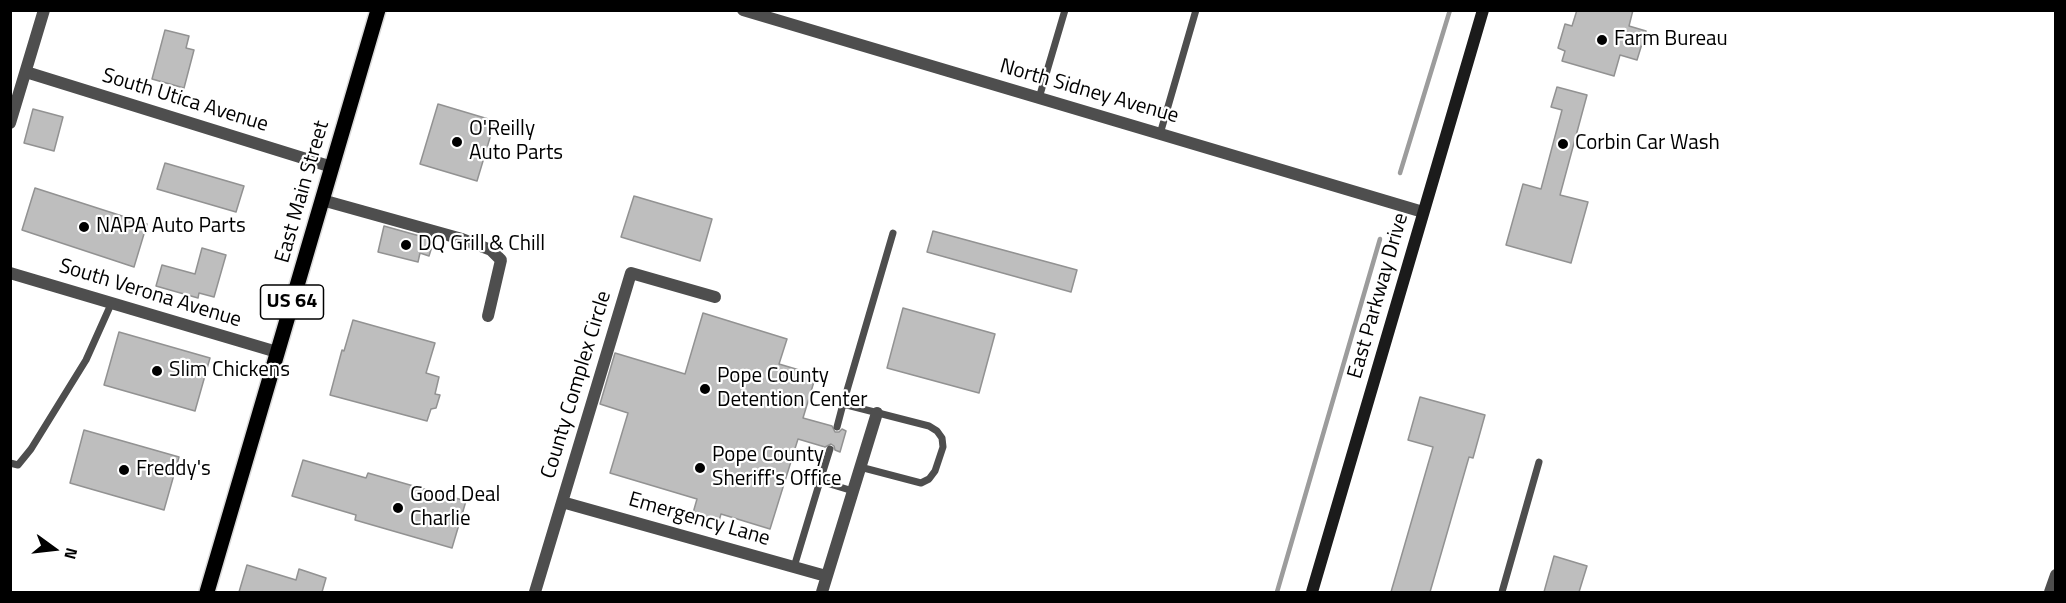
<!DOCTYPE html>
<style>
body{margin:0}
#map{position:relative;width:2066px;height:603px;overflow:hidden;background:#fff;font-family:"Titillium Web",sans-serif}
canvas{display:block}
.frame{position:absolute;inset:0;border:12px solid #000;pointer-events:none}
.north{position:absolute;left:24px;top:519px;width:60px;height:60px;-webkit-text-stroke:4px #fff;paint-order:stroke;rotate:105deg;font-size:16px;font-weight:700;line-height:24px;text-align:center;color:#000}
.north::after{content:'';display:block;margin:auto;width:21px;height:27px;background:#000;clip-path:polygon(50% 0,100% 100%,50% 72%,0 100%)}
</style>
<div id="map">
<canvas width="2066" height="603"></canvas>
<div class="frame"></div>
<div class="north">N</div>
</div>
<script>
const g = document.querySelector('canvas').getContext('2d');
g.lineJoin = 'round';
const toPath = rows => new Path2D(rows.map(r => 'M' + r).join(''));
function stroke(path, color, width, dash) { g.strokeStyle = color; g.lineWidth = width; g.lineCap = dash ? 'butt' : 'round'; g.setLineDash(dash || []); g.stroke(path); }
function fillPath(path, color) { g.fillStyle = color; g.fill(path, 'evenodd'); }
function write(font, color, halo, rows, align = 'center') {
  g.font = font + ' "Titillium Web",sans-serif'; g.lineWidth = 4.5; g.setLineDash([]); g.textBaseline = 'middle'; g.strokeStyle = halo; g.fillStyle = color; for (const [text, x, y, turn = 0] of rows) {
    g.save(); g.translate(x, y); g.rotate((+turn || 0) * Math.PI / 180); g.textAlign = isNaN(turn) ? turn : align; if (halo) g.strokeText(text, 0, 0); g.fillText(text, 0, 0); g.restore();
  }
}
const stream = toPath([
 [1400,173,1450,10],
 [1277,592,1380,239]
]);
const building = toPath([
 [1577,10,1633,10,1629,26,1646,31,1637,60,1620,55,1614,76,1562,61,1565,51,1558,48,1565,24,1572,26,1577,10],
 [165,30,189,36,186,48,194,50,184,88,152,79,165,30],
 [1557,87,1587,95,1560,195,1588,202,1571,263,1506,245,1523,184,1541,189,1562,110,1551,107,1557,87],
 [438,104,495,121,477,181,420,164,438,104],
 [33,109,63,117,54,151,24,143,33,109],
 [165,163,244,186,236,212,157,189,165,163],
 [35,188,147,224,134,267,22,230,35,188],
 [634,196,712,219,700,261,621,237,634,196],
 [384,226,434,240,429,256,420,253,418,262,378,252,384,226],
 [933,231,1077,270,1071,292,927,252,933,231],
 [202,248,226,255,214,297,199,293,198,298,156,286,162,265,195,274,202,248],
 [903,308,995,334,979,393,887,368,903,308],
 [703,313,787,339,779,364,816,375,803,418,832,426,835,432,839,432,842,429,846,431,840,452,835,450,834,446,831,444,825,447,798,439,770,529,721,514,719,521,693,513,697,499,610,473,628,413,600,404,615,353,685,374,703,313],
 [353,320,435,343,426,373,439,377,435,394,440,395,436,408,431,409,427,421,330,395,342,350,344,351,353,320],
 [119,332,210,358,195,411,104,385,119,332],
 [1420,397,1485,415,1473,458,1469,457,1430,592,1391,592,1433,447,1408,440,1420,397],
 [84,430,179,457,164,510,70,483,84,430],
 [303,460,366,478,368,473,466,501,452,548,355,520,356,515,292,496,303,460],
 [1554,556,1587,566,1579,592,1544,592,1554,556],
 [247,565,296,580,299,569,326,578,322,592,239,592,247,565]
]);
const service = toPath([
 [1039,98,1065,10],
 [1160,134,1196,10],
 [837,427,843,404],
 [830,449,820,481,853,491],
 [10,463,18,465,31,449,86,360,112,302],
 [860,467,921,483,929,479,935,471,943,447,942,438,937,431,929,426,843,404,893,233],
 [794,567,820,481],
 [1502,592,1539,462]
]);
const minor = toPath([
 [743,10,1423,212],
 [26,72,332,167],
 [10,123,44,10],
 [322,200,462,239,491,250,501,260,488,316],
 [10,273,277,352],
 [562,502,826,576],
 [535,592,631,273,715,297],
 [822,592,877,413]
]);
const tertiary = toPath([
 [2050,592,2056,575]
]);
const secondary = toPath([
 [1312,592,1483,10]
]);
const primary = toPath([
 [207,592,378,10]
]);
const markers = [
 [1602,40,6,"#000"],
 [457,142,6,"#000"],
 [1563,144,6,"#000"],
 [84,227,6,"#000"],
 [406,245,6,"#000"],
 [157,371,6,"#000"],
 [705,389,6,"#000"],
 [700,468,6,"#000"],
 [124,470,6,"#000"],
 [398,508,6,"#000"]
];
const shields = [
 [292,302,63]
];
const shieldNames = [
 ["US 64",292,302]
];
const poiNames = [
 ["Farm Bureau",1614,40],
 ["O'Reilly",469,130],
 ["Auto Parts",469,154],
 ["Corbin Car Wash",1575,144],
 ["NAPA Auto Parts",96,227],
 ["DQ Grill & Chill",418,245],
 ["Slim Chickens",169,371],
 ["Pope County",717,377],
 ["Detention Center",717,401],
 ["Pope County",712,456],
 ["Sheriff's Office",712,480],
 ["Freddy's",136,470],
 ["Good Deal",410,496],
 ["Charlie",410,520]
];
const streetNames = [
 ["North Sidney Avenue",1089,92,16],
 ["South Utica Avenue",185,101,17],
 ["East Main Street",303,192,-74],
 ["South Verona Avenue",150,294,17],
 ["East Parkway Drive",1379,296,-74],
 ["County Complex Circle",577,385,-73],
 ["Emergency Lane",699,520,16]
];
stroke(stream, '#9c9c9c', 4.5);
fillPath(building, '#bebebe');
stroke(building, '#929292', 1.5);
stroke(primary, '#dbdbdb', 18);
stroke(service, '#4e4e4e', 7);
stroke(minor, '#4e4e4e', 12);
stroke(tertiary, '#4e4e4e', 12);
stroke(secondary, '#1b1b1b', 12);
stroke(primary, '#000', 15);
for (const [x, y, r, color] of markers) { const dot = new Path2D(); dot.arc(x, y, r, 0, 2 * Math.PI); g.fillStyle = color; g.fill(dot); stroke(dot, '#fff', 2); }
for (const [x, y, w] of shields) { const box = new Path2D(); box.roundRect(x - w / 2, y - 17, w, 34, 4.5); g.fillStyle = '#fff'; g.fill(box); stroke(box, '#000', 1.5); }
write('bold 20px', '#000', null, shieldNames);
write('21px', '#000', '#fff', poiNames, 'left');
write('21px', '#000', '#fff', streetNames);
</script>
